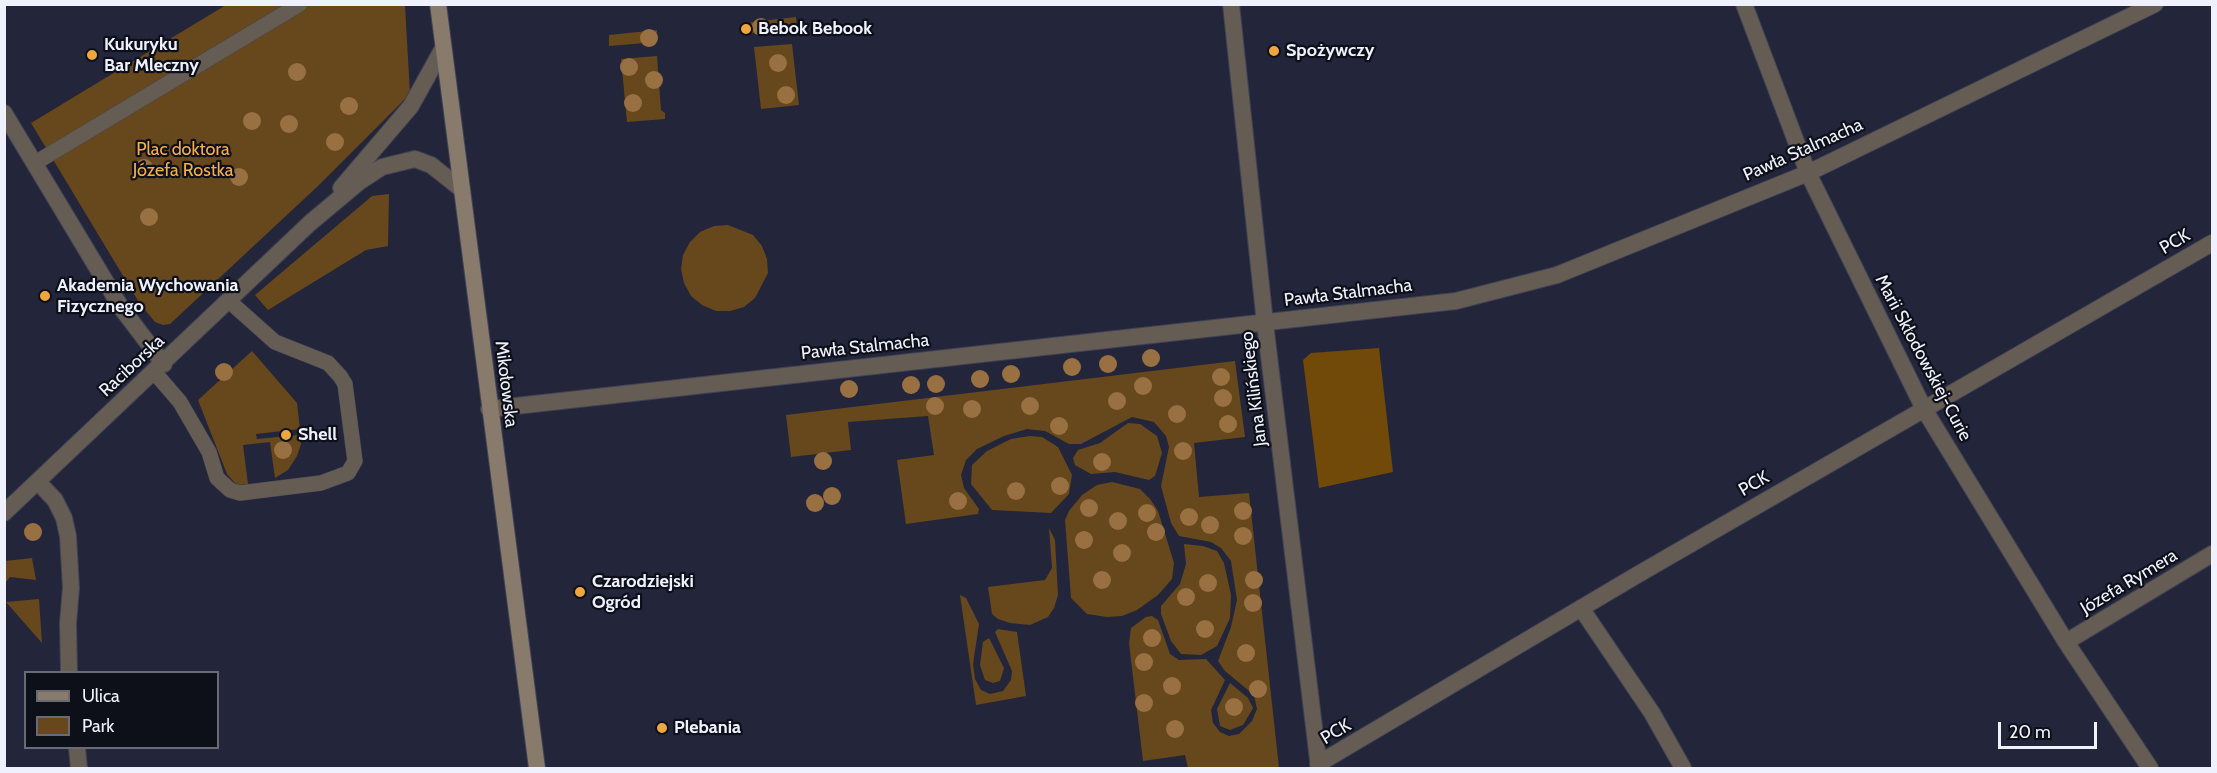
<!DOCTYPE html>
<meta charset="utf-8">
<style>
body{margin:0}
#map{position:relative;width:2217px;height:773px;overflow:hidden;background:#23253b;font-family:Cabin,sans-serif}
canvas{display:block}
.frame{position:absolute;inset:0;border:6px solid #eff1fd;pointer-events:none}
.legend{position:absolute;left:24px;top:671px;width:195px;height:78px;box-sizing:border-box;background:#0e1019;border:2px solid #686a74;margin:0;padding:8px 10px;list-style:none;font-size:18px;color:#eff1fd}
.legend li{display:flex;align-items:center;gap:12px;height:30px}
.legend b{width:30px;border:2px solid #686a74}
.scale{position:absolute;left:1998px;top:722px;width:99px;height:27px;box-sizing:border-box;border:3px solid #eff1fd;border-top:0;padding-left:8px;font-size:18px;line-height:21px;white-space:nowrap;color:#eff1fd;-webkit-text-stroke:4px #0e1019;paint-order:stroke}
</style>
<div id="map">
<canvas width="2217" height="773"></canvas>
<div class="frame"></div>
<ul class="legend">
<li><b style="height:8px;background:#887b6c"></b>Ulica</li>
<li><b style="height:16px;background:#67481c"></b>Park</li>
</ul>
<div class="scale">20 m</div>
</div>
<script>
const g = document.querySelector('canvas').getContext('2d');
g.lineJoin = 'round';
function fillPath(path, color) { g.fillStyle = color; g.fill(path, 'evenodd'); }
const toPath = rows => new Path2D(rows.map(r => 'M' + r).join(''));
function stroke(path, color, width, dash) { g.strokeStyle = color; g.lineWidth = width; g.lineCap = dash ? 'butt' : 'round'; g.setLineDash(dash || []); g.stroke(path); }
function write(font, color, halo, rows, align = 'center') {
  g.font = font + ' Cabin,sans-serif'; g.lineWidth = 4.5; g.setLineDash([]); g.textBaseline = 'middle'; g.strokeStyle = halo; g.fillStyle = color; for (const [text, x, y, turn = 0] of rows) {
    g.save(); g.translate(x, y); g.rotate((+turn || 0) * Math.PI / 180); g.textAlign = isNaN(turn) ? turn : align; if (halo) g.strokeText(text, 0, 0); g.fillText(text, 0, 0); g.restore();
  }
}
const green = toPath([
 [226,5,405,5,410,94,318,186,170,324,163,325,155,322,140,304,31,123],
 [796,17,797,29,752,33,751,22],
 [657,30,657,42,609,46,609,35],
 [792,44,799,105,761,109,754,47],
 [657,56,661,110,665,113,665,119,627,122,621,59],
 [389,194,388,246,366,250,268,310,255,295,372,196],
 [728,225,753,235,762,246,767,259,768,273,755,298,744,307,730,311,716,311,702,305,691,296,684,283,681,269,683,255,690,242,700,232,714,226],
 [252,351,297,403,300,429,256,434,257,439,299,435,301,444,297,456,288,470,275,478,270,442,243,445,248,484,241,485,235,483,227,474,198,400],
 [1235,361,1245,437,1194,443,1199,497,1249,493,1279,768,1188,768,1185,755,1143,761,1129,643,1131,628,1146,617,1152,616,1158,620,1170,654,1179,660,1206,659,1225,680,1211,710,1213,723,1220,732,1229,736,1239,734,1252,721,1257,709,1254,695,1225,671,1218,661,1231,627,1237,600,1231,561,1221,548,1211,542,1179,536,1171,523,1161,486,1169,447,1166,436,1154,422,1132,417,1081,444,1069,444,1045,431,1027,429,1004,436,977,449,966,460,961,475,964,488,979,509,978,514,906,524,897,460,934,455,928,416,848,422,851,450,791,457,786,415],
 [1128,423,1140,424,1157,436,1162,453,1155,476,1149,480,1115,472,1091,474,1075,465,1073,458,1078,450,1100,443],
 [1030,436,1042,437,1058,447,1072,475,1069,494,1051,513,992,510,971,484,972,465,987,451,1011,439],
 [1112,482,1140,489,1150,499,1158,511,1174,563,1172,579,1158,595,1137,610,1122,616,1107,617,1087,614,1071,598,1065,520,1069,511,1082,495,1097,485],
 [1049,528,1055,540,1058,595,1054,608,1048,617,1030,625,1010,623,998,619,992,614,988,587,1045,580,1052,568],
 [1184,544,1203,546,1217,551,1224,563,1231,595,1230,618,1217,646,1201,655,1181,654,1171,641,1161,614,1161,606,1180,584,1186,564],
 [32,558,36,580,10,577,5,583,5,561],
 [960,595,966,598,979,624,973,664,975,679,981,690,990,694,1003,691,1011,680,1012,671,995,632,998,629,1017,632,1026,696,976,705],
 [39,599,42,643,6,602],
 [989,638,1004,668,1000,681,993,683,985,680,980,665,983,642],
 [1230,683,1248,698,1253,708,1243,725,1230,730,1220,726,1217,709]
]);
const forest = toPath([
 [1379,348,1393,472,1319,488,1303,360,1311,353]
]);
const service = toPath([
 [35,163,300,4],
 [155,373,180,402,209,452,217,478,230,490,240,493,321,483,348,473,355,461,345,384,340,376,328,363,275,342,229,301]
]);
const minor = toPath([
 [1231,4,1265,323,1319,768],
 [1744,4,1808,173,1924,409,2066,642,2150,768],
 [4,113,122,309,164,364],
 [341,188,411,106,442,50],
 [489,409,1456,301,1557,275,1808,173,2155,4],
 [38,482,55,500,64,518,68,536,71,588,68,623,69,672],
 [4,513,310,223,359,182,382,167,415,159,431,165,460,188],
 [1581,608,1652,713,1683,768],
 [2066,642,2212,554],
 [77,748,79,768],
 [1318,764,1637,575,2212,243]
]);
const secondary = toPath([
 [438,4,537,768]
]);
const trees = [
 [761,27],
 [649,38],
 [778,63],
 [629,67],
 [297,72],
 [654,80],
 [786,95],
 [633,103],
 [349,106],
 [252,121],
 [289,124],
 [335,142],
 [144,168],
 [239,177],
 [149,217],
 [1151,358],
 [1108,364],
 [1072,367],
 [224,372],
 [1011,374],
 [1221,377],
 [980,379],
 [936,384],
 [911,385],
 [1143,386],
 [849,389],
 [1223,398],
 [1117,401],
 [935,406],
 [1030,406],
 [972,409],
 [1177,414],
 [1228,424],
 [1059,426],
 [283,450],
 [1183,451],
 [823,461],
 [1102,462],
 [1060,486],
 [1016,491],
 [832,496],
 [958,501],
 [815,503],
 [1089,508],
 [1243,511],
 [1147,513],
 [1189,517],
 [1118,521],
 [1210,525],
 [33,532],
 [1156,532],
 [1243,536],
 [1084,540],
 [1122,553],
 [1102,580],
 [1254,580],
 [1208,583],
 [1186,597],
 [1253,603],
 [1205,629],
 [1152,638],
 [1246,653],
 [1144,662],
 [1172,686],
 [1258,689],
 [1144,703],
 [1234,707],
 [1175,729]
];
const markers = [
 [746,29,6,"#f0a63e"],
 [1274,51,6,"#f0a63e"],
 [92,55,6,"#f0a63e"],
 [45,296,6,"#f0a63e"],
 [286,435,6,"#f0a63e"],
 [580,592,6,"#f0a63e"],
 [662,728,6,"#f0a63e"]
];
const poiNames = [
 ["Bebok Bebook",758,29],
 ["Kukuryku",104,45],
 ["Bar Mleczny",104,66],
 ["Spożywczy",1286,51],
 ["Akademia Wychowania",57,286],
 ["Fizycznego",57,307],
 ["Shell",298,435],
 ["Czarodziejski",592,582],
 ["Ogród",592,603],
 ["Plebania",674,728]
];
const parkNames = [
 ["Plac doktora",183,150],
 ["Józefa Rostka",183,171]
];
const streetNames = [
 ["Pawła Stalmacha",1803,150,-24],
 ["PCK",2175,242,-30],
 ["Pawła Stalmacha",1348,293,-7],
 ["Pawła Stalmacha",865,347,-6],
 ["Marii Skłodowskiej-Curie",1923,358,62],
 ["Raciborska",132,366,-43],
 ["Mikołowska",506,384,83],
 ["Jana Kilińskiego",1254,389,-97],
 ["PCK",1754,484,-30],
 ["Józefa Rymera",2129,582,-31],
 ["PCK",1336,732,-31]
];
fillPath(green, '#67481c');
fillPath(forest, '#714908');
stroke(service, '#404256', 16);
stroke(minor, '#404256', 18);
stroke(secondary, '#404256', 18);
stroke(service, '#655d53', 15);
stroke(minor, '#655d53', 16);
stroke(secondary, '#887b6c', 16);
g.fillStyle = '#987042';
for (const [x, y] of trees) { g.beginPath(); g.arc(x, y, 9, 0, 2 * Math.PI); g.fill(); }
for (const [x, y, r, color] of markers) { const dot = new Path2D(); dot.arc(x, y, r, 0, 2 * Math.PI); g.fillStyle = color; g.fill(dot); stroke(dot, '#0e1019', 2); }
write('bold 18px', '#eff1fd', '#0e1019', poiNames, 'left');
write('18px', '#f7ae48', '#0e1019', parkNames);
write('18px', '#eff1fd', '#0e1019', streetNames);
</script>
